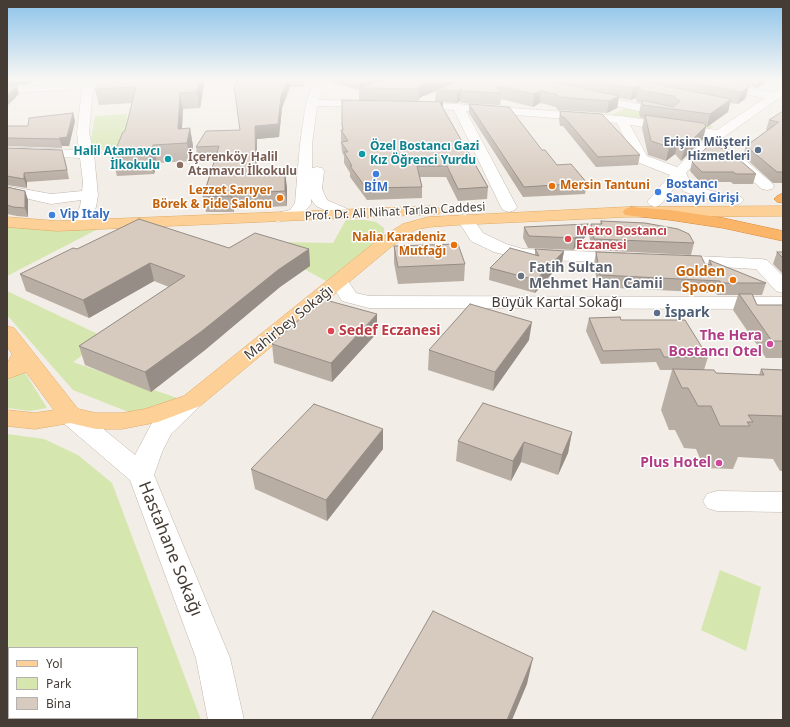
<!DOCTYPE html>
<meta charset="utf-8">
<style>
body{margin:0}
#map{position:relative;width:790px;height:727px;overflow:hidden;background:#f2ede6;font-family:"Noto Sans",sans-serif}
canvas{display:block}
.frame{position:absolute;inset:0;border:8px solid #453d35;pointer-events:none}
.legend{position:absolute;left:8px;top:647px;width:130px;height:72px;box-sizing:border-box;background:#fff;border:1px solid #b5b1ae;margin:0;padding:5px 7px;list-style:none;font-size:12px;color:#453d35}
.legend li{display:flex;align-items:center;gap:8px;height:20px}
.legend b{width:20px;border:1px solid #b5b1ae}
</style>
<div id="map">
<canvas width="790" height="727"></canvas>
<div class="frame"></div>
<ul class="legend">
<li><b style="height:5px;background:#fcd096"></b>Yol</li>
<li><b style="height:11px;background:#d5e6af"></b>Park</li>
<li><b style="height:11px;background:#d7cabf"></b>Bina</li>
</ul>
</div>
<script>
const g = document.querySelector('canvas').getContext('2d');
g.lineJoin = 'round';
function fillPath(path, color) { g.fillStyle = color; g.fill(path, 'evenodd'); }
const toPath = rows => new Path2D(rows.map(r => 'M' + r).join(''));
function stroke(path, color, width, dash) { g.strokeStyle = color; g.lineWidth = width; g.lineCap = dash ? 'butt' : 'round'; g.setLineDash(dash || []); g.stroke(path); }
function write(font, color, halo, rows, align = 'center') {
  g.font = font + ' "Noto Sans",sans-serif'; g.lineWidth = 3; g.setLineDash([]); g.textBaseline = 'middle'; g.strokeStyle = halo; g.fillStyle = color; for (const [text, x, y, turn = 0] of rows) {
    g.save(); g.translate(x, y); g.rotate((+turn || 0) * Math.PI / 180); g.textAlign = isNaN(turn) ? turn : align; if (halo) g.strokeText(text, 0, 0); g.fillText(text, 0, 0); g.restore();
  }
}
const green = toPath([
 [629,107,707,123,713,127,710,129,609,116],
 [127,114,124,148,89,151,95,116],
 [346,220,365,220,376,222,384,228,384,236,326,281,266,248,275,242,333,243],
 [7,225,98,229,7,276],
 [7,291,106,338,73,362,180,399,131,413,73,390,7,315],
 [22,368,47,408,30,411,7,408,7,380,19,374],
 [7,434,44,439,78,455,112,483,201,720,7,720],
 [9,648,137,648,137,718,9,718],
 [720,570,761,587,746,651,701,630]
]);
const minor = toPath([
 [170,79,213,79,208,82,174,84,170,83,169,81,170,79],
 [315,79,325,79,319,100,371,101,375,102,377,104,375,106,371,107,317,106,312,144,312,168,317,167,322,168,324,171,322,189,327,200,352,211,354,214,352,217,346,219,340,217,316,206,311,199,311,204,301,216,278,222,272,220,270,217,272,214,290,210,295,203,300,144,306,103,315,79],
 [680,79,703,79,772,92,783,87,783,95,714,144,738,154,772,183,774,186,772,189,767,190,762,189,728,160,707,151,686,173,690,182,695,186,715,192,741,197,744,200,741,203,736,205,708,199,685,192,677,185,660,205,655,207,650,205,647,202,670,175,637,162,617,123,466,111,517,207,515,210,509,212,503,210,501,207,454,110,414,108,410,107,408,105,410,103,414,102,458,104,621,116,717,130,765,98,685,82,680,79],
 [630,125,708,136,677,167,647,156,630,125],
 [127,81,132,84,131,86,93,89,89,133,94,154,98,195,96,207,85,228,79,230,73,228,71,225,80,207,81,200,51,204,7,194,7,186,51,194,82,191,83,182,80,158,7,155,7,147,79,150,77,133,82,89,7,93,7,87,127,81],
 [588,94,670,110,674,112,676,114,674,116,670,118,584,99,582,97,584,95,588,94],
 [465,214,471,216,483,233,506,244,523,249,625,253,631,254,634,258,631,262,625,263,523,259,517,258,494,252,471,241,457,219,459,216,465,214],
 [673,255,761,259,767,260,783,276,783,293,776,291,756,269,667,264,664,260,667,256,673,255],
 [339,276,346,278,356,293,369,296,783,297,783,309,369,308,342,301,330,282,332,278,339,276],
 [192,393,200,396,204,401,200,406,171,434,162,452,154,475,230,658,244,720,208,720,196,658,130,480,61,421,58,415,61,409,70,407,79,409,135,455,152,423,184,396,192,393],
 [717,491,783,492,783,512,717,511,707,508,703,501,707,494,717,491]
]);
const major = toPath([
 [433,206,439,208,441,211,439,214,57,231,7,227,7,217,57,221,433,206],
 [783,206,783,216,626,217,456,225,429,227,415,230,391,247,200,406,158,422,122,429,96,429,70,423,35,429,7,426,7,410,35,413,54,410,26,372,7,379,7,364,12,354,7,346,7,326,14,328,78,409,96,413,122,413,145,409,184,396,379,239,403,224,428,217,626,207,783,206]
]);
const highway = toPath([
 [783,193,783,203,777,202,774,199,777,196,783,193],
 [631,207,670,210,723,218,783,231,783,241,723,228,670,220,625,215,623,212,625,209,631,207]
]);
const wall = toPath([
 [92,79,204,79,204,84,200,108,183,109,182,129,190,128,193,146,191,161,157,163,154,174,117,176,112,158,125,131,132,103,99,105,95,89,101,80,92,80],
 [238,79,305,79,302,87,290,87,282,108,279,137,257,139,257,174,287,187,287,206,234,209,234,212,206,212,203,197,215,160,198,161,196,147,240,130],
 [331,79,771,79,757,88,749,86,745,99,738,104,730,103,728,112,707,127,706,127,703,139,681,161,675,154,666,161,648,155,642,128,644,118,640,117,639,113,641,103,637,102,636,98,631,100,619,98,617,108,607,113,557,110,556,107,540,103,533,107,501,99,500,105,461,103,460,101,457,103,443,102,443,108,488,187,487,199,458,201,446,177,420,177,422,187,422,198,367,200,350,177,350,173,344,163,344,156,342,152,341,142,342,141,341,140,341,130,342,130,342,125,359,100,359,90,332,83],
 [436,91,435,102,419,101,419,99,421,97],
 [469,104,542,150,557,165,587,183,585,194,523,197,469,113],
 [560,111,640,155,638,165,596,167,563,126,560,126,559,120],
 [783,111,783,183,773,183,743,156,746,146,768,130,766,130,769,120],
 [73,113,75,121,69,146,62,146,62,148,7,146,7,126,28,126],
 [7,148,65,159,69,179,27,182,27,188,7,185],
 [732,157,756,174,753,184,733,184,731,182,700,182,690,171,692,162],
 [7,187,25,191,28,200,28,217,17,216,7,214],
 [601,221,694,243,691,255,592,250,589,235,591,224,600,224],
 [524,227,586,236,573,250,528,248,523,238],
 [394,246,465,264,464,281,398,284,394,263],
 [229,248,309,249,310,266,280,287,205,350,151,392,85,365,79,346,169,287,154,281,89,318,26,291,20,274,77,249],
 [535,249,564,251,562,262,535,293,489,280,490,268,535,255],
 [596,252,708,264,709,260,766,283,762,295,753,295,757,305,783,306,783,358,766,358,733,310,738,295,717,295,716,293,598,287,594,264],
 [777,252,783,252,783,274,773,264],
 [589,318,621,320,708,357,704,370,716,373,759,375,761,369,783,370,783,471,780,471,773,459,738,457,733,469,704,468,696,449,684,448,675,430,669,430,661,410,672,370,660,370,656,362,601,364,586,331],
 [377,333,332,382,274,363,272,344],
 [529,340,493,391,428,370,429,350],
 [383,429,383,449,327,521,255,489,251,469],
 [572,432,568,453,558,475,521,462,511,481,456,461,458,441]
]);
const shadedWall = toPath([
 [7,79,35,79,30,84,7,86],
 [200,79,204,79,204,84,200,108,197,92],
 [288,79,289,79,290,87,282,108,279,137,257,139,257,189,256,174,255,126,281,96],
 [302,79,305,79,302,87],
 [360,79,391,79,360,88],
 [437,79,467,79,436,90,436,91,421,97,419,99,419,87,422,85],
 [759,79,771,79,757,88],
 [17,86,19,94,7,106,7,95],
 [639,86,636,98,631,100,633,88],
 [749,87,745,99,738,104,741,92],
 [461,89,460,101,457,103,458,91],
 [541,91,540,103,533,107,534,94],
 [180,93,183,109,181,144,178,129],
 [619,96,617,108,607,113,609,101],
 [731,99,728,112,707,127,710,114],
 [443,102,443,111,440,103],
 [73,113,75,121,69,146,62,146,59,138],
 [706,126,703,139,681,161,685,147],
 [190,128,193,146,191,161,187,143],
 [679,140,675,154,666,161,669,147],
 [153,145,157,163,154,174,150,155],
 [24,173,27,182,27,188,24,179],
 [285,173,287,187,287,206,285,191],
 [25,191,28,200,28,217,25,208],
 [232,194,234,209,234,212,231,196],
 [588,224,586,236,573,250,575,238],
 [309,249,310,266,280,287,205,350,151,392,145,372,278,270],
 [564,251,562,262,535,293,536,280],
 [150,263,154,281,89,318,83,300],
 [377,314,377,333,332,382,331,363],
 [532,322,529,340,493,391,495,372],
 [383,429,383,449,327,521,326,500],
 [572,432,568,453,558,475,562,455],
 [524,442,521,462,511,481,513,461],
 [533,658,527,684,512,720,507,720]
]);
const building = toPath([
 [101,79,200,79,197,92,180,93,178,129,190,128,187,143,153,145,150,155,112,158,123,132,125,131,136,87,95,89,101,79],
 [238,79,288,79,281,96,278,124,255,126,256,174,285,173,285,191,232,194,231,196,203,197,219,146,196,147,206,131,240,130,234,86,238,79],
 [385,79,437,79,422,85,419,87,420,89,359,88,385,79],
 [464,79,540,79,619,96,609,101,559,97,558,95,541,91,534,94,496,86,501,93,462,91,461,89,458,91,436,90,464,79],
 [587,79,630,79,731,99,710,114,643,105,642,100,673,107,680,101,673,96,640,90,639,86,633,88,587,79],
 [676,79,726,79,747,83,749,87,741,92,676,79],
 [7,86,17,86,7,95,7,86],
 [342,100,443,102,440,103,488,187,458,189,447,166,417,166,422,187,366,188,350,166,352,166,344,152,348,152,341,142,348,141,341,130,343,130,342,125,342,100],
 [469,104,509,107,542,150,545,150,557,165,571,164,587,183,524,187,469,104],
 [560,111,602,114,640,155,598,157,564,117,561,117,560,111],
 [783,111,783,172,777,172,746,146,779,122,769,120,783,111],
 [73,113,67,137,59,138,60,139,7,138,7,126,28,126,29,118,73,113],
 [645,115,703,123,706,126,685,147,679,140,669,147,651,141,645,115],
 [710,144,726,150,732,157,734,155,756,174,736,174,733,172,702,172,692,162,710,144],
 [7,148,62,150,67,170,24,173,24,179,7,176,7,148],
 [7,187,25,191,25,208,13,207,7,205,7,187],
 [139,219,229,248,255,233,309,249,278,270,202,331,145,372,79,346,185,276,150,263,83,300,20,274,73,248,77,249,139,219],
 [601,221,645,223,678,229,689,234,694,243,594,239,591,224,602,224,601,221],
 [588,224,575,238,529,236,524,227,588,224],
 [458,244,465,264,398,267,394,246,458,244],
 [510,248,539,256,535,249,564,251,536,280,490,268,510,248],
 [596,252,701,256,705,264,712,265,709,260,766,283,721,283,720,281,600,275,596,252],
 [777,252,783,252,783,258,777,252],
 [739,294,752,294,757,305,783,305,783,341,772,341,739,294],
 [322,299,377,314,331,363,272,344,322,299],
 [470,304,532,322,495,372,429,350,470,304],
 [620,317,621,320,685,320,708,357,664,357,660,349,603,351,589,318,620,317],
 [673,369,714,370,716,373,764,375,761,369,783,370,783,416,748,415,753,422,747,422,750,426,720,426,711,406,698,406,688,388,682,388,673,369],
 [483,403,572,432,562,455,524,442,513,461,458,441,483,403],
 [314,404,383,429,326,500,251,469,314,404],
 [433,611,533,658,507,720,371,720,433,611]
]);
const markers = [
 [758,150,4,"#5c6f8a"],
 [362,154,4,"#0f9aa8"],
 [168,159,4,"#0f9aa8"],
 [180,165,4,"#8d6e63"],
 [376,174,4,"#3f7fe0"],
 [552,186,4,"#e8710a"],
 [658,192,4,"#3f7fe0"],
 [280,198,4,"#e8710a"],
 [52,215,4,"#3f7fe0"],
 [568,239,4,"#e0444e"],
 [454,245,4,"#e8710a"],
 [521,276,4,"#6b7280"],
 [733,280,4,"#e8710a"],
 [657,313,4,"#5c6f8a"],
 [331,331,4,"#e0444e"],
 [770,344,4,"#d1479c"],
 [719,463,4,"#d1479c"]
];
const farServicenames = [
 ["Erişim Müşteri",750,143],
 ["Hizmetleri",750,157]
];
const farCulturenames = [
 ["Özel Bostancı Gazi",370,147],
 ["Kız Öğrenci Yurdu",370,161],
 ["Halil Atamavcı",160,152,"right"],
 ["İlkokulu",160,166,"right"]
];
const farEducationnames = [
 ["İçerenköy Halil",188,158],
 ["Atamavcı İlkokulu",188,172]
];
const farShopnames = [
 ["Bostancı",666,185],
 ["Sanayi Girişi",666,199],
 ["BİM",376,188,"center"],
 ["Vip Italy",60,215]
];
const farFoodnames = [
 ["Mersin Tantuni",560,186,"left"],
 ["Lezzet Sarıyer",272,191],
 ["Börek & Pide Salonu",272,205],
 ["Nalia Karadeniz",446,238],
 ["Mutfağı",446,252]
];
const farStreetnames = [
 ["Prof. Dr. Ali Nihat Tarlan Caddesi",395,212,-3]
];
const farHealthnames = [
 ["Metro Bostancı",576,232],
 ["Eczanesi",576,246]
];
const worshipNames = [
 ["Fatih Sultan",529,268],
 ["Mehmet Han Camii",529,284]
];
const foodNames = [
 ["Golden",725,272],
 ["Spoon",725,288]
];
const streetNames = [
 ["Büyük Kartal Sokağı",557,303],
 ["Mahirbey Sokağı",289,323,-39]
];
const serviceNames = [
 ["İspark",665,313]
];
const healthNames = [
 ["Sedef Eczanesi",339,331]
];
const hotelNames = [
 ["The Hera",762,336],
 ["Bostancı Otel",762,352],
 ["Plus Hotel",711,463]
];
const nearStreetnames = [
 ["Hastahane Sokağı",170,549,68]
];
fillPath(green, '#d5e6af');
stroke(minor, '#c1b6ac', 1);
stroke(major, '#e1aa66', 1);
stroke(highway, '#d98739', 1);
fillPath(minor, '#fff');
fillPath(major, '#fcd096');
fillPath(highway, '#fab569');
fillPath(wall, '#b9aea4');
fillPath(shadedWall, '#968d86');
fillPath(building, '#d7cabf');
stroke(building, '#968d86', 1);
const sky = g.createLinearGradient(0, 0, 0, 181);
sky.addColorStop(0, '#8cc3ea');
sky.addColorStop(0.44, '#f9f7f4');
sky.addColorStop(1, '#f9f7f400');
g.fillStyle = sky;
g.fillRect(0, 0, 790, 181);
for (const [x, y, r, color] of markers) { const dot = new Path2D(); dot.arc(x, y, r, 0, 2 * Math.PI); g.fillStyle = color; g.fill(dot); stroke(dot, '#fff', 1.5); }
write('bold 12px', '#4e5e75', '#fff', farServicenames, 'right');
write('bold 12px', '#0d838f', '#fff', farCulturenames, 'left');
write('bold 12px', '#785e54', '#fff', farEducationnames, 'left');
write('bold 12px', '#366cbe', '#fff', farShopnames, 'left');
write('bold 12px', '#c56008', '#fff', farFoodnames, 'right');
write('12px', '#453d35', '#fff', farStreetnames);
write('bold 12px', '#be3a42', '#fff', farHealthnames, 'left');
write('bold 14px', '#5b616d', '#fff', worshipNames, 'left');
write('bold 14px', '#c56008', '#fff', foodNames, 'right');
write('14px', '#453d35', '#fff', streetNames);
write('bold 14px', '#4e5e75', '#fff', serviceNames, 'left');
write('bold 14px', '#be3a42', '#fff', healthNames, 'left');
write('bold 14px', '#b23c85', '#fff', hotelNames, 'right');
write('17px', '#453d35', '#fff', nearStreetnames);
</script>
